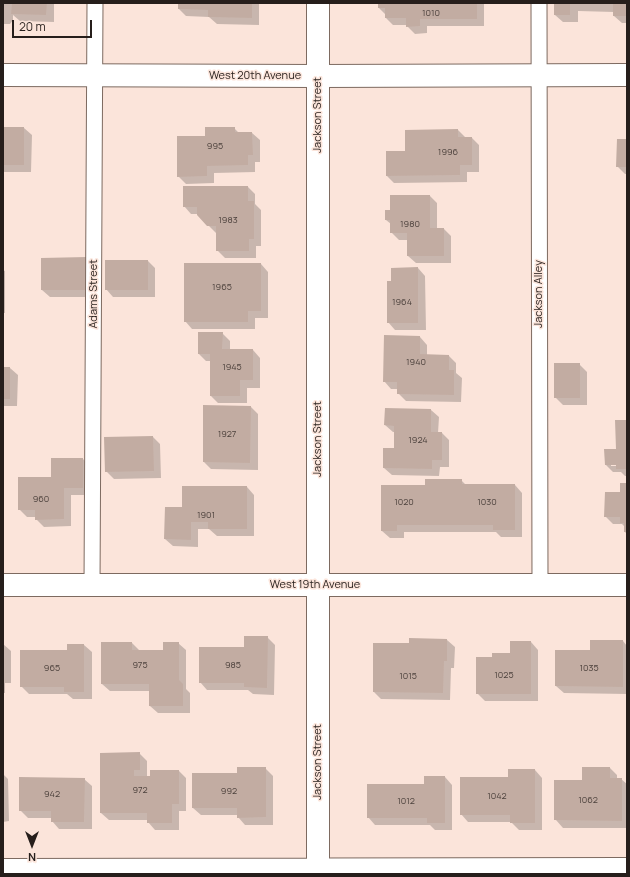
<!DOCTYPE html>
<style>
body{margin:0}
#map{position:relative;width:630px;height:877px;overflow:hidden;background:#fbe4da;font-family:Manrope,sans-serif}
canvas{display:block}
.frame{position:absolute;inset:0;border:4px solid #261e1b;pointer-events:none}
.north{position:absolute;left:12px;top:825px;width:40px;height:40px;-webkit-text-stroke:3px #fbe4da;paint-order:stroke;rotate:180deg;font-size:11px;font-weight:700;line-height:16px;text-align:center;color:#261e1b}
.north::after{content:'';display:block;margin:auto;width:14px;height:18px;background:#261e1b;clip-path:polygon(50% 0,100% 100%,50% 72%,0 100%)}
.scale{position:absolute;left:12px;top:20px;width:80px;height:18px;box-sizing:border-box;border:2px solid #261e1b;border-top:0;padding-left:5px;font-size:12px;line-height:14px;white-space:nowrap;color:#261e1b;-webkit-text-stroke:3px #fbe4da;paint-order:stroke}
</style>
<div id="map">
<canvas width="630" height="877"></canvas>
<div class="frame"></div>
<div class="north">N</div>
<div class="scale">20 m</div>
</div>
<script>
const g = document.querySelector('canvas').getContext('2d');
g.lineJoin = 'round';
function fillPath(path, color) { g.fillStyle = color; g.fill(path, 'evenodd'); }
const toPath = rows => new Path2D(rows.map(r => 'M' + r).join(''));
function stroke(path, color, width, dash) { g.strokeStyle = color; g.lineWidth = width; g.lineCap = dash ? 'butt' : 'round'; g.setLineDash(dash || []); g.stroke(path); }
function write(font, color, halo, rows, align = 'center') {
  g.font = font + ' Manrope,sans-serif'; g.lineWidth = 3; g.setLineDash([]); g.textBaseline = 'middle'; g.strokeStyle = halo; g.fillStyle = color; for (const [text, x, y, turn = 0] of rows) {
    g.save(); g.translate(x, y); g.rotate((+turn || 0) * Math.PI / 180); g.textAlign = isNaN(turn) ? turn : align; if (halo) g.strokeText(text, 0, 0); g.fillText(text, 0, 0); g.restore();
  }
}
const shadow = toPath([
 [3,3,54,3,54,22,20,21,13,15,13,20,10,24,3,24],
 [179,3,259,3,259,25,217,24,209,17,186,16,179,9],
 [379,3,484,3,484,26,427,26,427,33,415,34,407,26,407,25,393,25,386,18,386,15,379,8],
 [555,3,627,3,627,23,622,23,614,16,614,12,578,11,578,22,563,22,555,15],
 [3,128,24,128,32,135,31,172,3,172],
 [234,128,239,133,252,133,260,140,260,162,255,162,255,172,214,173,214,183,186,184,178,176,206,137],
 [458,130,466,138,472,138,479,145,479,172,467,172,467,182,394,183,387,176,406,152],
 [627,140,627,174,625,174,617,166],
 [248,187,255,194,255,204,261,210,261,246,256,246,256,258,225,258,217,250,217,233,216,233,197,214,191,214,184,206],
 [430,196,437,203,437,229,444,229,451,236,451,263,416,263,408,256,408,240,399,240,391,232,391,224,386,220,391,211],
 [148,261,155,268,155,297,113,297,106,289],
 [261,264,268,272,268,318,255,318,255,329,192,329,185,321],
 [94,266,94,297,50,297,42,290],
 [418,268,425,276,426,330,395,330,388,322,392,282],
 [3,270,5,271,5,313,3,313],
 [222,333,230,341,230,350,253,350,260,358,260,388,247,388,247,403,218,403,211,396,211,361,206,361,199,354],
 [420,337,427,345,427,355,449,356,456,363,456,373,462,378,461,402,406,401,398,393,398,389,391,389,384,381],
 [579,364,587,372,587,405,563,405,555,397],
 [3,368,10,368,18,375,17,406,3,406],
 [251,407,258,414,258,470,211,469,204,462],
 [386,409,431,410,439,417,438,433,442,433,449,440,449,467,440,467,439,476,392,475,384,468,395,449,395,432,393,432,385,425],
 [627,421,627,476,625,476,621,472,613,472,606,465,617,450],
 [611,464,621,466,611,466],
 [153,437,160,444,161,478,114,479,106,471],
 [52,459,83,459,91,467,91,495,71,495,71,526,44,527,36,519,36,517,27,517,19,509,52,478],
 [461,480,466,485,515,485,522,493,522,537,501,537,496,532,404,532,404,538,390,538,382,531,426,486],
 [627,484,627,534,625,532,625,527,622,524,613,524,605,516],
 [247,487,254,495,254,536,217,536,209,529,198,529,198,547,173,546,165,539,183,508],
 [267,637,275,645,274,695,253,694,248,690,207,690,200,682,245,648],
 [447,640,455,647,454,668,451,668,450,700,381,699,374,692,410,644],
 [623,641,627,646,627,694,564,693,556,686,591,651],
 [531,642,538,650,538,701,485,701,477,693,493,658,511,654],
 [132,643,140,651,164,650,178,643,186,650,186,689,190,693,190,713,158,713,150,706,150,691,110,691,102,684],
 [3,644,11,651,11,683,5,683,5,693,3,693],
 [84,645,92,652,92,699,73,699,67,694,29,694,21,686,68,651],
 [139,753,147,761,147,777,179,771,186,778,186,811,179,811,179,830,155,830,148,822,148,820,109,820,101,813],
 [265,768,273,776,273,825,245,825,238,817,238,815,201,815,193,808],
 [610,768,617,775,617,779,621,779,627,784,627,828,563,828,556,820,556,781,583,781],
 [535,770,542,778,542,830,519,830,511,822,468,822,461,814,509,778],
 [3,774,8,779,9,821,3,822],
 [445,777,452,785,452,830,435,830,430,825,375,825,368,817,425,785],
 [84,779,92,786,92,829,59,829,52,821,52,818,28,818,20,810]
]);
const building = toPath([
 [12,3,47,3,46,15,11,14],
 [178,3,252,3,252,18,208,17,208,10,178,9],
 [378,3,477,3,477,19,420,19,420,26,406,27,406,18,385,18,385,8,378,8],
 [554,3,570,3,570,15,554,15],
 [602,3,627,3,627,16,613,16,613,4,602,4],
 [3,127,24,127,24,165,3,165],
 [205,127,235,127,235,132,252,132,253,155,248,155,248,165,207,166,207,176,177,177,177,136,205,136],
 [458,129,458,137,472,137,472,165,460,165,460,175,386,176,386,151,405,151,405,130],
 [617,139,627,139,627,167,616,167],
 [183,186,248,186,248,201,254,201,254,239,249,239,249,251,216,251,216,226,207,226,197,215,197,207,183,207],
 [390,195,430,195,430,228,444,228,444,256,407,256,407,233,390,233,390,220,385,220,385,210,390,210],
 [87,257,87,290,41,290,41,258],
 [105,260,148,260,148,290,105,290],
 [184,263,261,263,261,311,248,311,248,322,184,322],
 [418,267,418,323,387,323,387,281,391,281,391,268],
 [198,332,223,332,222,349,253,349,253,380,240,380,240,396,210,396,210,354,198,354],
 [384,335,420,336,420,354,449,355,449,370,454,370,454,395,397,394,397,382,383,382],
 [554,363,580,363,580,398,554,398],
 [3,367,10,367,10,399,3,399],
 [203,405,251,406,250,463,203,462],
 [385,408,431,409,431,432,442,432,442,460,432,460,432,469,383,468,383,448,394,448,394,426,384,425],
 [615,420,627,420,627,469,616,469,616,465,605,465,604,449,616,449],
 [153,436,154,471,105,472,104,437],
 [51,458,83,458,83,488,64,488,64,519,35,520,35,510,18,510,18,477,51,477],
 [425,479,462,479,462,484,515,484,515,530,493,530,493,525,397,525,397,531,381,531,381,485,425,485],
 [620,483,627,483,627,532,624,532,624,523,620,523,620,517,604,517,605,492,620,492],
 [182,486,247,486,247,529,208,529,208,522,191,522,191,540,164,539,165,507,182,507],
 [244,636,268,636,267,688,244,687,244,683,199,683,199,647,244,647],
 [409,638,447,639,447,661,444,661,443,693,373,692,373,643,409,643],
 [590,640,623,640,623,687,555,686,555,650,590,650],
 [510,641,531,641,531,694,476,694,476,657,492,657,492,653,510,653],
 [101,642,132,642,132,650,163,650,163,642,179,642,179,680,183,684,183,706,149,706,149,684,101,684],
 [67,644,84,644,84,692,64,692,64,687,20,687,20,650,67,650],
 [140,752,140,770,134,770,134,776,150,776,150,770,179,770,179,804,172,804,172,823,147,823,147,813,100,813,100,753],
 [237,767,266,767,266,817,237,818,237,808,192,808,192,773,237,773],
 [582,767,610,767,610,778,622,778,622,821,554,820,554,780,582,780],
 [508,769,535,769,535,823,510,823,510,815,460,815,460,777,508,777],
 [424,776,445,776,445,823,427,823,427,818,367,818,367,784,424,784],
 [19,777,85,778,84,822,51,822,51,811,19,811]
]);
const service = toPath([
 [539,3,540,585],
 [92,585,95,3]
]);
const minor = toPath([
 [318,3,318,874],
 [3,75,318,76,627,75],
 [3,585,627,585],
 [3,870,627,869]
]);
const numberNames = [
 ["1010",431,13],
 ["995",215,146],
 ["1996",448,152],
 ["1983",228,220],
 ["1980",410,224],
 ["1965",222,287],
 ["1964",402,302],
 ["1940",416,362],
 ["1945",232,367],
 ["1927",227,434],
 ["1924",418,440],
 ["960",41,499],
 ["1020",404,502],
 ["1030",487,502],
 ["1901",206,515],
 ["975",140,665],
 ["985",233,665],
 ["965",52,668],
 ["1035",589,668],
 ["1025",504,675],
 ["1015",408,676],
 ["972",140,790],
 ["992",229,791],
 ["942",52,794],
 ["1042",497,796],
 ["1062",588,800],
 ["1012",406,801]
];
const streetNames = [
 ["West 20th Avenue",255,76],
 ["Jackson Street",318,115,-90],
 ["Adams Street",94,294,-90],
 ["Jackson Alley",539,294,-90],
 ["Jackson Street",318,439,-90],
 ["West 19th Avenue",315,585],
 ["Jackson Street",318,762,-90]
];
fillPath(shadow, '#0003');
fillPath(building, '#c2aca2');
stroke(service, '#7d6a60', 17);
stroke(minor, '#7d6a60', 24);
stroke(service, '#fff', 15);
stroke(minor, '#fff', 22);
write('9px', '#4d423d', null, numberNames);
write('11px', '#261e1b', '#fbe4da', streetNames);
</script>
